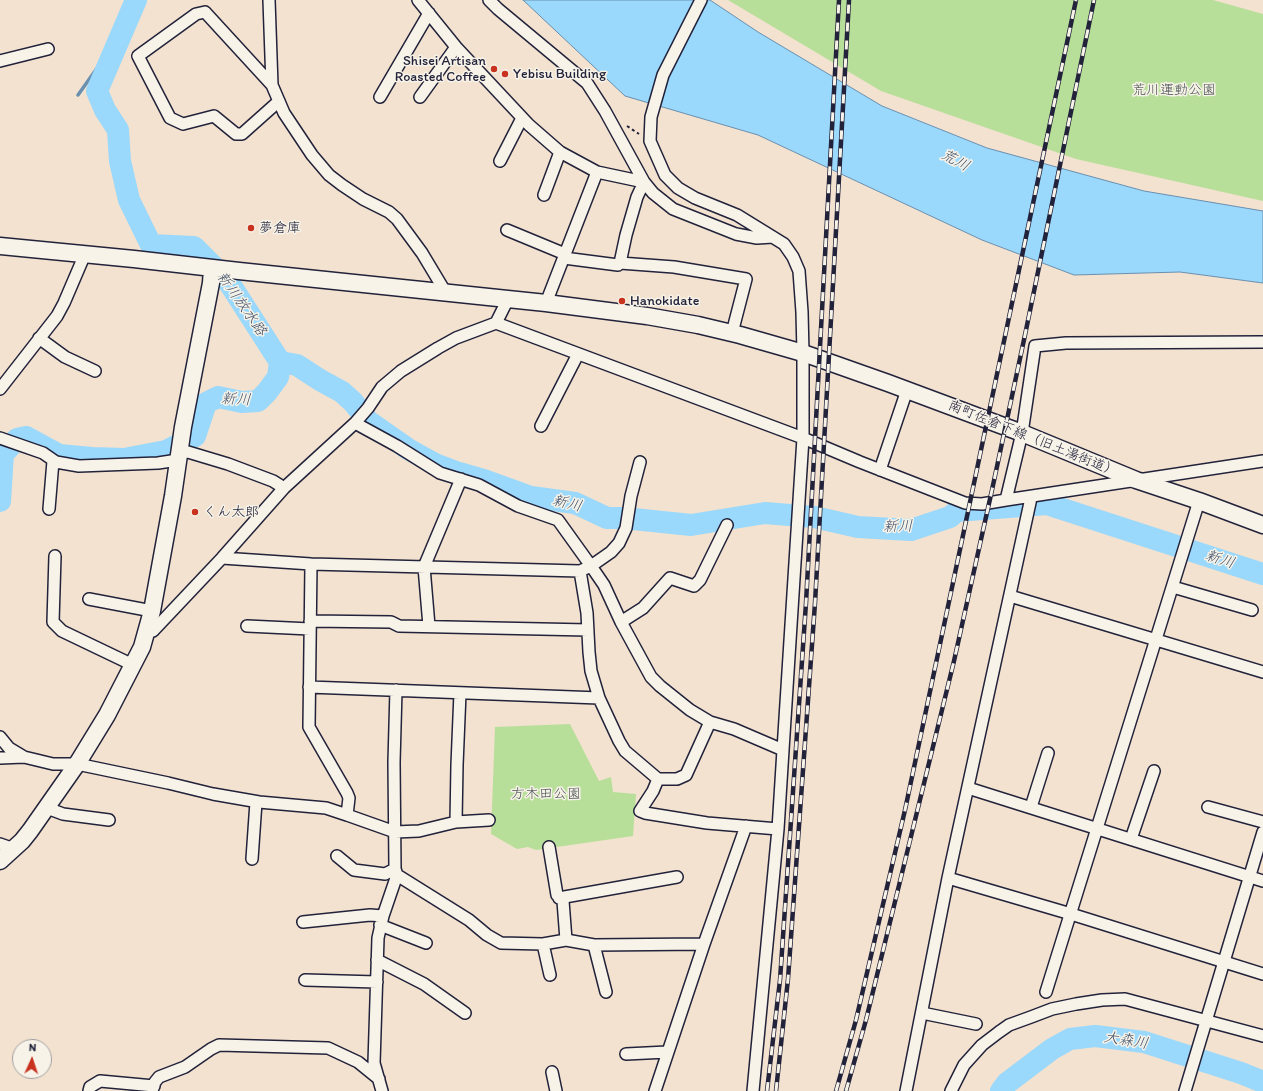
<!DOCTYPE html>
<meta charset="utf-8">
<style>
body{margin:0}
#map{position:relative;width:1263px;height:1091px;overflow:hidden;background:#f2e2cf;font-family:Itim,sans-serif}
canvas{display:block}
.north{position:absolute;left:12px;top:1039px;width:40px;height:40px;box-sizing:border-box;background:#f7f3e8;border:1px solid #a29fa3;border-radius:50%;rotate:3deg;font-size:11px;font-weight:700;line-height:16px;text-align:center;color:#22223b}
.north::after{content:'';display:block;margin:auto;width:14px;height:18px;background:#c8321e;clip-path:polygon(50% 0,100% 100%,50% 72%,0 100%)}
</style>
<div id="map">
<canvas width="1263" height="1091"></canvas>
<div class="north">N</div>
</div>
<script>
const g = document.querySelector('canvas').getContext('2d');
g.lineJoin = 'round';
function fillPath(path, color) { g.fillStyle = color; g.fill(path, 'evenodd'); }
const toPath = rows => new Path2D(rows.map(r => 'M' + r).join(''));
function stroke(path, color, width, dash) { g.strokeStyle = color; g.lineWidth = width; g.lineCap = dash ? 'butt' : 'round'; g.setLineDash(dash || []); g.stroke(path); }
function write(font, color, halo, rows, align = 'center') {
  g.font = font + ' Itim,"Klee One",sans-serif'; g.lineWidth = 3; g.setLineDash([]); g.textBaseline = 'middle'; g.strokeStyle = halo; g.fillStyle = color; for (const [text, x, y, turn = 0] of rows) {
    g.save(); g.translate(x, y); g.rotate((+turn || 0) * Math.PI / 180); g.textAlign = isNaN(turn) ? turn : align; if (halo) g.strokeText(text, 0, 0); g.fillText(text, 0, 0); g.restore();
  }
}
const green = toPath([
 [728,0,1213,0,1263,14,1263,201,1076,159,881,91],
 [570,724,599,781,611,777,613,792,636,794,633,836,536,850,528,847,517,849,491,834,495,727]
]);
const water = toPath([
 [523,0,710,0,758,32,882,106,987,148,1144,191,1263,211,1263,283,1180,272,1074,275,982,240,758,135,625,96,523,0]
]);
const stream = toPath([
 [78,95,100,64,111,60]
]);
const river = toPath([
 [136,0,97,91,105,110,118,130,120,161,129,200,151,245,194,247,228,281,280,362],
 [280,362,297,365,320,380,342,392,353,402,368,421,408,449,435,464,456,472,484,480,531,497,575,503,607,518,624,518,691,525,765,513,814,517,858,527,911,530,950,517,957,511,1047,504,1263,574],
 [0,501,3,454,17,439,26,437,59,455,92,458,124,459,166,451,195,436,206,403,218,397,242,402,258,401,267,392,278,377,280,362],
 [1001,1091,1007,1083,1052,1049,1070,1039,1095,1036,1144,1042,1241,1073,1263,1082]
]);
const path = toPath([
 [627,126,639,134]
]);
const street = toPath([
 [269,0,272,85,284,113,312,155,329,175,342,185,363,199,389,212,397,219,422,253,446,293],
 [418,0,456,47,529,125,560,152,597,172,644,182,637,197,626,235,620,263],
 [489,0,498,9,587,83,605,111,644,182,653,193,673,209,736,234,757,238,773,237],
 [701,0,663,75,651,117,650,141,665,175,678,188,695,198,737,215,784,244,793,257,799,271,802,312,803,353,803,438,783,750,778,829,753,1091],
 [0,61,48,49],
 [272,85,205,12,196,14,138,56,170,118,183,124,214,116,236,134,242,134,279,101],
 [380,97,429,13],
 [420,97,456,47],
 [500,161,522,118],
 [544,195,560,152],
 [507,230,565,254],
 [564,258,618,265,620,263,674,267,746,279,732,333],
 [546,303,597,172],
 [496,323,803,438,860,462,965,503,982,504,1006,500],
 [39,338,65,357,95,371],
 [1263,342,1066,343,1035,346,1022,433,1006,500,1263,461],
 [0,389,57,316,64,303,85,254],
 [355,423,397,446,440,473,479,485,518,506,558,520,591,566,611,552,619,543,626,528,631,496,640,462],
 [541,426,578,354],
 [0,438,43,453,56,462,79,466,158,463,178,460],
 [179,453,188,452,228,464,273,481,284,488],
 [880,470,907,390],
 [49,509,53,461],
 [55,556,53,622,62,631,133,665],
 [222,558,311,564,580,571,591,566,604,585,621,622,651,677,660,686,690,710,710,722,734,729,783,750],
 [311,564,309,727,347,793,349,798,347,815,395,832,419,831,456,822,489,820],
 [580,571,587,613,589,652,591,671,599,698,619,741,625,751,658,779,677,779,686,775,710,722],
 [1173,587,1252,610],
 [1010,596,1263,672],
 [89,599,152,611],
 [310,621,391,622,399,626,588,630],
 [621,622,643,608,670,578,694,586,700,580,727,525],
 [247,626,310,629],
 [429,626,424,567,461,479],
 [147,631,153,631,222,558,284,488,355,423,368,408,382,387,401,371,438,348,456,338,496,323,508,299],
 [309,687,599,698],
 [396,690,394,762,395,869,397,875,469,920,487,935,501,943,543,944,566,940,594,945,704,944],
 [0,737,9,748,24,757,53,764,77,764,168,783,213,794,259,802,326,808,347,815],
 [0,758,24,757],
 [658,779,653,791,640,811,645,813,707,823,778,829],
 [968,788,1263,881],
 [1031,807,1048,753],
 [1208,807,1263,822],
 [47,808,63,814,109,820],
 [456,822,457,765,460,693],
 [1131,839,1154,771],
 [0,844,14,849],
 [549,847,557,895,563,901,566,940],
 [337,856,354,870,385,874,395,869],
 [252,859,256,802],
 [948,878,1071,914,1263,974],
 [559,898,677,877],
 [303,922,370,915,383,916],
 [380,925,426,943],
 [543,944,550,975],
 [594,945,606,992],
 [377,960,424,984,465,1013],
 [305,980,377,982],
 [1046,992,1199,501],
 [922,1013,976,1024],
 [626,1054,667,1052],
 [552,1072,556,1091],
 [89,1091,90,1087,100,1081,154,1086],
 [152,1091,155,1082,159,1077,185,1067,211,1049,219,1045,328,1048,358,1062,379,1079],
 [382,1091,374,1063,378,938,383,916,397,875],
 [655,1091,704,944,746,826],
 [906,1091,948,878,1031,498],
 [951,1091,964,1065,982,1045,999,1032,1009,1025,1031,1017,1052,1009,1076,1004,1102,1000,1125,999,1263,1036],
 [1185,1091,1263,832]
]);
const secondary = toPath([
 [0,246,134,259,239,271,546,303,647,316,698,325,740,335,803,353,888,383,1022,433,1136,480,1199,501,1263,525],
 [0,861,22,841,30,831,77,764,107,715,142,647,152,611,173,496,183,427,211,283,212,268]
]);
const rail = toPath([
 [767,1091,780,980,806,603,839,0],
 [776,1091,788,979,815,603,849,0],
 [836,1091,856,1020,905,810,1076,0],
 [846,1091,866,1020,954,661,992,490,1025,335,1094,0]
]);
const markers = [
 [494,69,4,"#c8321e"],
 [505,74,4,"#c8321e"],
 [251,228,4,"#c8321e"],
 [622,301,4,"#c8321e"],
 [195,512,4,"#c8321e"]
];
const poiNames = [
 ["Shisei Artisan",486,61,"right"],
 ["Roasted Coffee",486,77,"right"],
 ["Yebisu Building",513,74],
 ["夢倉庫",259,228],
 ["Hanokidate",630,301],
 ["くん太郎",203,512]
];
const parkNames = [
 ["荒川運動公園",1174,90],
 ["方木田公園",546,794]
];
const streetNames = [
 ["南町佐倉下線（旧土湯街道）",1033,439,22]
];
const waterNames = [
 ["荒川",955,161,28],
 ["新川放水路",241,304,55],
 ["新川",236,400,3],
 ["新川",567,504,13],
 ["新川",898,527,-1],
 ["新川",1220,560,18],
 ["大森川",1126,1041,9]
];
fillPath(green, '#b8df9a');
fillPath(water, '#9ad8fc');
stroke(water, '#6a8faf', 1);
stroke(stream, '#6a8faf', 3.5);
stroke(river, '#9ad8fc', 22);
stroke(street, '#22223b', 14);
stroke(secondary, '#22223b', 19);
stroke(path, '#22223b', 2, [3, 3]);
stroke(street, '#f7f3e8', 11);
stroke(secondary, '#f7f3e8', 16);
stroke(rail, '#22223b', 4.5);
stroke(rail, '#f7f3e8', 3, [9]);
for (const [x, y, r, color] of markers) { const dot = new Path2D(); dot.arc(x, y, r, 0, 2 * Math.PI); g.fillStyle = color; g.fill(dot); stroke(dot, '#f7f3e8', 1.5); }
write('14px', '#22223b', '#f7f3e8', poiNames, 'left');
write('14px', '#485153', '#f7f3e8', parkNames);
write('14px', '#22223b', '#f7f3e8', streetNames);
write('italic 15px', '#40506b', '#f7f3e8', waterNames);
</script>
